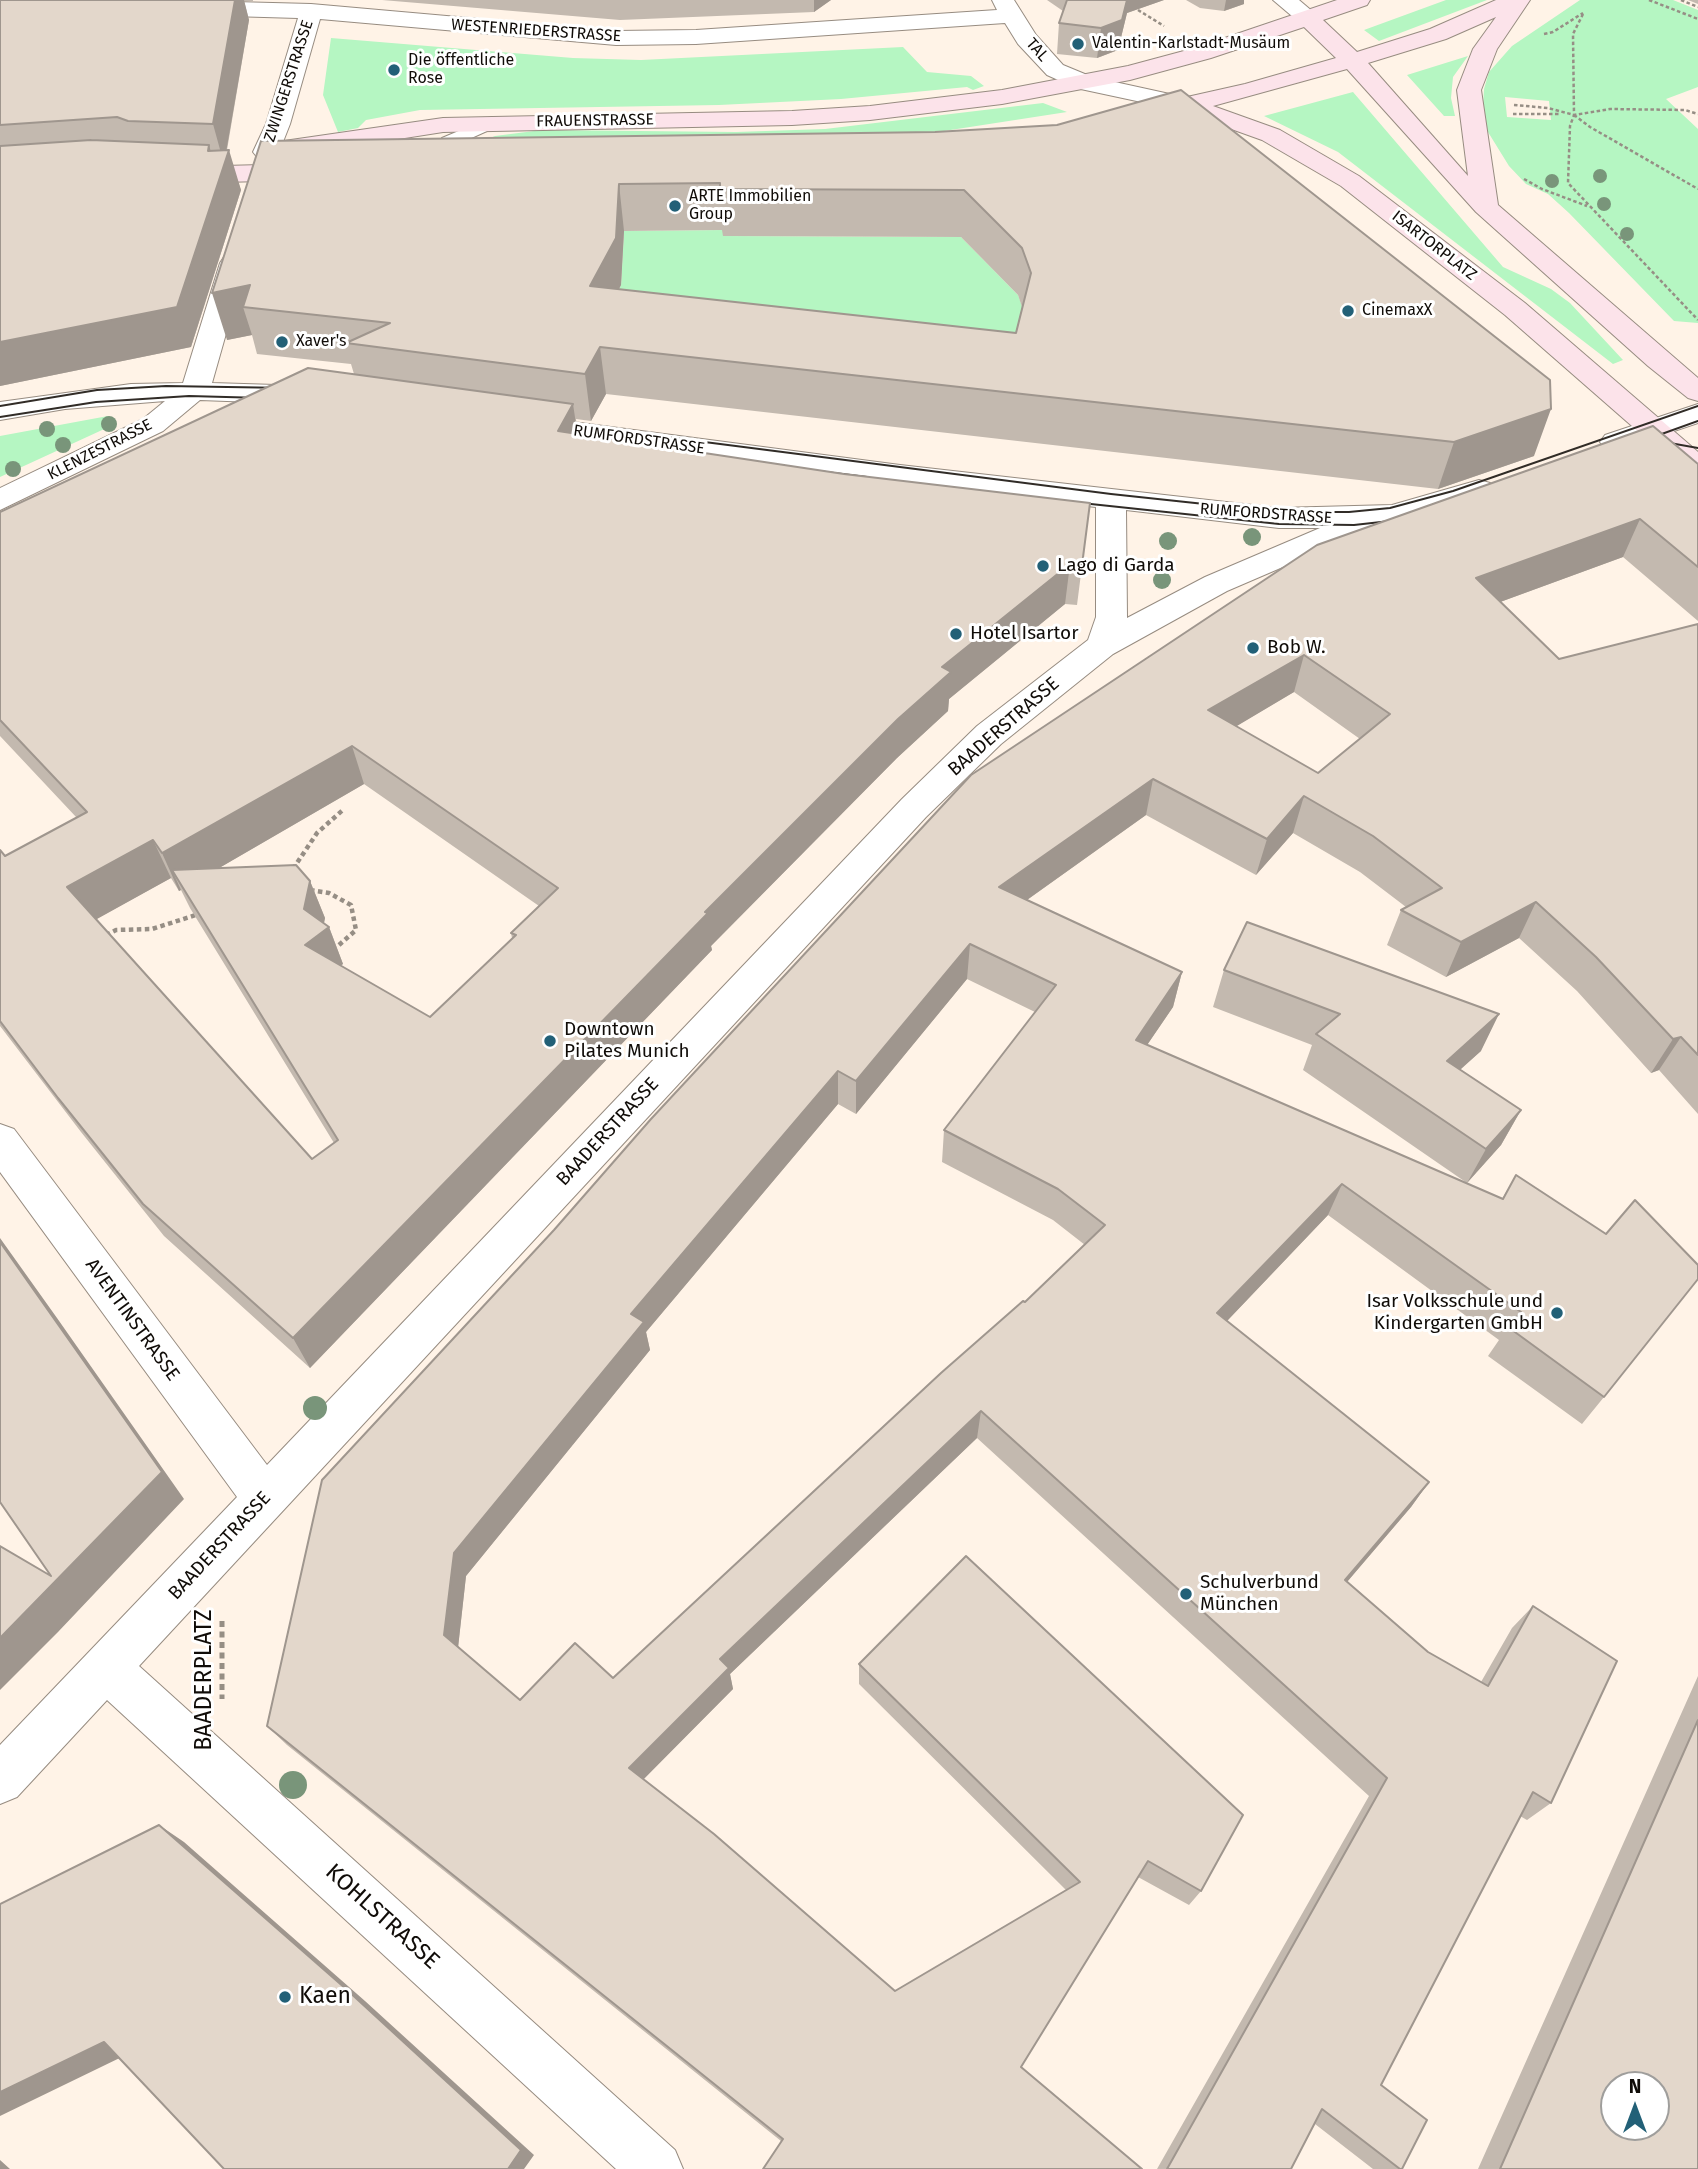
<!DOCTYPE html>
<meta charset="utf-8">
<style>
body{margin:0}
#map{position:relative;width:1698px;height:2169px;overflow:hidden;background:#fff3e7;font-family:"Fira Sans",sans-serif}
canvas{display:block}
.north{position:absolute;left:1600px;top:2071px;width:70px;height:70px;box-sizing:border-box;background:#fff;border:2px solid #9f9e9c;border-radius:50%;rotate:0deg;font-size:19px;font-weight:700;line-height:28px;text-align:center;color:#100c08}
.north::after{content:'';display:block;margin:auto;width:24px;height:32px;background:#226077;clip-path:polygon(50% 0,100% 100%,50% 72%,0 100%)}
</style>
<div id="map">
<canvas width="1698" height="2169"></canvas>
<div class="north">N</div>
</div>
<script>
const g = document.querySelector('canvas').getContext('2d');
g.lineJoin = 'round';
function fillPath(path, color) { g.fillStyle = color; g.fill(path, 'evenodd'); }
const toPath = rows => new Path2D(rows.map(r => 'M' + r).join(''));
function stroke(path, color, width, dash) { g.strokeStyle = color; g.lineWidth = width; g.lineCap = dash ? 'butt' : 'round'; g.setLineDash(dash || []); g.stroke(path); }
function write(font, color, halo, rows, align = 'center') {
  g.font = font + ' "Fira Sans",sans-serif'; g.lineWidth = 6; g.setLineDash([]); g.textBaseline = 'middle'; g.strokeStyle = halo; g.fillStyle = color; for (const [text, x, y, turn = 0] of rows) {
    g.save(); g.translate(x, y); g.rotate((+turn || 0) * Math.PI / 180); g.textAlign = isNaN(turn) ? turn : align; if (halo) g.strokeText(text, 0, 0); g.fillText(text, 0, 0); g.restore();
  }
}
const green = toPath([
 [1446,0,1487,0,1379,41,1364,30],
 [1580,0,1673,0,1698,10,1698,87,1666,99,1698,129,1698,323,1674,321,1569,213,1548,194,1526,184,1509,166,1488,132,1483,108,1484,89,1489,72,1512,46],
 [1505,97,1549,101,1551,120,1507,117],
 [331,38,573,58,641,60,903,47,927,72,971,76,984,86,973,90,967,87,841,99,719,105,420,110,366,120,358,128,338,132,323,95],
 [1468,56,1453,77,1451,98,1455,116,1444,116,1407,75],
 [1353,92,1503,267,1551,289,1570,303,1623,360,1613,364,1338,152,1264,116],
 [1043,103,1067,112,931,133,485,140,495,136,542,130,736,132,825,129],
 [723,230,723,236,961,237,1018,295,1027,320,1012,380,604,318,621,285,624,231],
 [108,416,113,425,0,477,0,436]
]);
const pathFar2 = toPath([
 [1649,0,1698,19],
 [1681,0,1698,7],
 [1138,10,1164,26],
 [1583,14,1573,34,1574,115,1570,126,1568,183,1698,320],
 [1544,34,1553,32,1583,13],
 [1514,105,1548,108,1574,115,1610,109,1685,110,1698,114],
 [1513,114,1560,114],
 [1574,115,1590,127,1698,189],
 [1524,179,1542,189,1587,206]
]);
const pathFar1 = toPath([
 [293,869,317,833,344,809],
 [310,890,329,893,351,905,356,930,339,945],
 [106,935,116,930,152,929,199,914]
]);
const path = toPath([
 [222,1621,222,1699]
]);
const service = toPath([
 [492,117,501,122,498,126,456,145,446,163,434,163,431,159,442,138,492,117]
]);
const minor = toPath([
 [992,0,1014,0,1036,35,1063,65,1092,77,1197,100,1200,105,1197,110,1188,112,1076,88,1047,75,1018,44,1005,23,696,44,616,45,320,19,290,124,279,152,275,157,266,160,257,157,253,152,266,124,298,18,196,15,188,13,185,8,188,3,196,1,311,4,616,31,696,30,997,10,992,0],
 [1273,0,1299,0,1319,17,1315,22,1299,22,1273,0],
 [233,255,242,257,246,263,212,383,308,386,318,389,322,395,318,401,308,404,200,400,163,431,0,510,0,488,143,419,165,401,65,409,0,420,0,402,131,384,183,383,220,263,224,257,233,255],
 [1698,404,1698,423,1615,451,1605,449,1600,442,1605,435,1698,404],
 [527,416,900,465,1279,508,1392,505,1479,480,1490,483,1494,490,1490,497,1364,532,1227,591,1113,654,1001,744,926,817,139,1666,675,2150,683,2169,616,2169,107,1700,17,1797,0,1804,0,1745,237,1497,0,1172,0,1124,14,1129,267,1465,902,799,977,726,1088,640,1096,617,1096,507,900,485,517,431,513,425,517,419,527,416],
 [1126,510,1279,528,1320,528,1205,577,1127,618,1126,510]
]);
const secondary = toPath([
 [1337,0,1370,0,1367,5,1323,20,1357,52,1430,29,1496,0,1530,0,1497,49,1481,90,1498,205,1698,378,1698,401,1688,398,1648,366,1476,212,1347,69,1213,106,1280,130,1359,176,1525,303,1698,452,1698,477,1688,475,1505,315,1341,186,1262,140,1184,112,1147,120,1138,118,1135,113,1138,108,1245,84,1336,58,1304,27,1211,58,1130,80,1002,104,870,120,792,125,443,132,284,157,275,154,271,149,275,144,284,141,443,118,792,111,870,106,1002,90,1128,66,1195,48,1337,0],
 [1496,17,1473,49,1457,90,1468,176,1368,63,1446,39,1496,17],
 [303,160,312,163,316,168,312,173,262,181,185,183,176,180,172,175,176,170,185,167,262,165,303,160]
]);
const tram = toPath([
 [0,406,97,390,166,386,289,388],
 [0,417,96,402,189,396,263,398],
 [556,423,1111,494,1279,512,1349,512,1390,508,1453,491,1698,406],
 [1645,440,1698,421],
 [1653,440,1698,448],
 [818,471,867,477],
 [1072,502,1279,524,1354,525,1399,520]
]);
const trees = [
 [1600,176,7],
 [1552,181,7],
 [1604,204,7],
 [1627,234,7],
 [109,424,8],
 [47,429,8],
 [63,445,8],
 [13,469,8],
 [1252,537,9],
 [1168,541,9],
 [1162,580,9],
 [315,1408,12],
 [293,1785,14]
];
const wall = toPath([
 [0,0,253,0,253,1,244,1,249,20,227,150,241,190,191,347,0,386],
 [382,0,831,0,814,12,620,20],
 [1047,0,1164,0,1127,13,1118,50,1097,58,1057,54,1059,23,1063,11],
 [1186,0,1244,0,1244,4,1224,11,1200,8],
 [1688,0,1698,0,1698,4],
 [935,132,1534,456,1438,489,606,394,591,421,576,419,578,434,844,474,1090,503,1077,605,1065,604,949,699,948,711,897,758,711,946,712,950,310,1368,164,1236,81,1132,0,1026,0,850,5,856,77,818,0,736,0,512,354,374,351,364,257,354,252,335,227,340,261,141],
 [722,230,723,236,961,237,1018,295,1022,307,1016,333,619,289,621,285,624,231],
 [364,784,539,906,511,933,512,938,430,1017,340,966,343,964,329,927,324,923,325,918,310,881,219,868],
 [171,878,179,891,181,890,190,908,334,1143,312,1159,96,919],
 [1698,464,1698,621,1623,557,1500,602,1559,659,1698,624,1698,1114,1659,1070,1651,1073,1577,991,1519,938,1446,977,1387,945,1401,910,1406,907,1360,872,1293,833,1256,875,1146,815,1027,900,1182,972,1173,1007,1147,1045,1502,1199,1516,1175,1604,1397,1582,1424,1488,1356,1499,1340,1328,1215,1227,1321,1429,1482,1411,1507,1347,1582,1428,1652,1481,1682,1512,1628,1533,1606,1551,1803,1527,1820,1520,1816,1381,2085,1402,2169,1373,2169,1315,2124,1291,2169,1157,2169,1369,1796,977,1438,730,1674,733,1689,643,1779,895,1991,1066,1890,859,1684,859,1664,1201,1891,1189,1905,1138,1877,781,2141,287,1745,267,1726,554,1230,971,775],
 [1294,692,1360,739,1318,773,1236,726],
 [967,979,1035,1012,944,1130,942,1162,1053,1220,1085,1245,1025,1302,613,1678,520,1700,458,1647,466,1576,650,1350,646,1332,838,1104,856,1114],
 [1224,970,1481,1051,1460,1069,1521,1110,1501,1145,1467,1183,1303,1070,1312,1045,1213,1007],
 [1698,1676,1698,2169,1478,2169]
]);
const shadedWall = toPath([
 [235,0,244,0,249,20,224,164,213,124],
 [814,0,831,0,814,12],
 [1127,0,1164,0,1127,13,1118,50,1097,58,1101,28],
 [1226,0,1244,0,1244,4,1224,11],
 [209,145,219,180,229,150,241,190,191,347,0,386,0,342,208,151],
 [619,184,624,231,621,285,596,333,590,286],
 [250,285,243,307,252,335,227,340,212,293],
 [600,347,606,394,591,421,585,374],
 [573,404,579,444,558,431],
 [1551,409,1534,456,1438,489,1454,442],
 [1640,519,1623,557,1462,616,1476,578],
 [1070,564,1065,604,949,699,948,711,897,758,711,946,712,950,310,1368,293,1338,942,667],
 [1304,655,1294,692,1200,748,1208,710],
 [352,746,364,784,183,889,172,870,181,890,179,891,162,853],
 [1153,779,1146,815,996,922,999,887],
 [1304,796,1293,833,1256,875,1267,839],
 [153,840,171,878,88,924,67,887],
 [310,881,325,918,322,932,329,927,343,964,319,981,305,945,304,909],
 [1536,902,1519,938,1446,977,1461,942],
 [970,944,967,979,856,1114,856,1081],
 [1182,972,1173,1007,1128,1073,1136,1040],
 [1499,1014,1481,1051,1430,1097,1447,1061],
 [1681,1037,1659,1070,1651,1073,1673,1039],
 [838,1071,838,1104,646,1332,650,1350,466,1576,457,1657,444,1635,454,1553,631,1314],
 [1521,1110,1501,1145,1467,1183,1486,1149],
 [1342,1184,1328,1215,1207,1342,1217,1313],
 [0,1238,57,1318,184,1499,58,1632,0,1690,0,1638,162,1472,0,1242],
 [981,1411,977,1438,730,1674,733,1689,637,1786,629,1768,720,1659],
 [1429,1482,1411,1507,1329,1603,1345,1580],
 [159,1825,184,1842,365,2001,534,2155,524,2169,508,2169],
 [104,2042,132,2052,0,2116,0,2092],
 [0,2160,10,2169,0,2169]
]);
const building = toPath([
 [0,0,235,0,213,124,128,121,117,117,0,125,0,0],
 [1067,0,1127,0,1122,20,1101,28,1059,23,1067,0],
 [1181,90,1550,380,1551,409,1454,442,600,347,585,374,346,343,390,323,243,307,250,285,212,293,261,141,935,132,1057,125,1181,90],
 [720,183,720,189,964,190,1022,248,1031,273,1016,333,590,286,616,238,619,184,720,183],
 [91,140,209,145,208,151,229,150,177,307,0,342,0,146,91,140],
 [308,368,573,404,558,431,844,474,1090,503,1082,565,1070,564,942,667,951,672,898,719,705,912,708,913,293,1338,143,1204,58,1098,0,1021,0,850,5,856,87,812,0,720,0,512,308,368],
 [352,746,558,888,511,933,516,935,430,1017,305,945,329,927,304,909,310,881,296,865,172,870,338,1140,312,1159,67,887,153,840,162,853,352,746],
 [1653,426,1698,464,1698,567,1640,519,1476,578,1559,659,1698,624,1698,1055,1681,1037,1673,1039,1596,957,1536,902,1461,942,1401,910,1442,888,1373,836,1304,796,1267,839,1153,779,999,887,1182,972,1136,1040,1503,1199,1516,1175,1606,1234,1635,1200,1698,1265,1698,1279,1604,1397,1508,1327,1521,1312,1342,1184,1217,1313,1429,1482,1345,1580,1428,1652,1488,1686,1533,1606,1617,1661,1551,1803,1533,1792,1381,2085,1427,2120,1402,2169,1400,2169,1322,2109,1291,2169,1167,2169,1387,1778,981,1411,720,1659,729,1668,629,1768,714,1834,895,1991,1080,1882,859,1664,966,1556,1243,1815,1201,1891,1148,1861,1021,2067,1142,2169,763,2169,783,2139,267,1726,322,1480,554,1230,651,1119,971,775,1317,545,1653,426],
 [1304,655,1390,714,1318,773,1208,710,1304,655],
 [970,944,1056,985,944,1130,1058,1189,1105,1225,1025,1302,1023,1301,941,1373,613,1678,575,1643,520,1700,444,1635,454,1553,644,1322,631,1314,838,1071,856,1081,970,944],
 [1247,922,1499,1014,1447,1061,1521,1110,1486,1149,1316,1034,1340,1014,1224,970,1247,922],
 [0,1242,162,1472,0,1638,0,1546,51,1576,0,1502,0,1242],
 [1698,1720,1698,2169,1500,2169,1698,1720],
 [1614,2085,1656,2085,1656,2127,1614,2127,1614,2085],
 [159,1825,346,1989,521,2150,508,2169,224,2169,104,2042,0,2092,0,1904,159,1825]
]);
const markers = [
 [1078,44,7,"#226077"],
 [394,70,7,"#226077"],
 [675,206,7,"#226077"],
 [1348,311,7,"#226077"],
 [282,342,7,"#226077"],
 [1043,566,7,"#226077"],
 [956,634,7,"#226077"],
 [1253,648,7,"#226077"],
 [550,1041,7,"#226077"],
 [1557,1313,7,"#226077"],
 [1186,1594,7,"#226077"],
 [285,1997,7,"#226077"]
];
const farStreetnames = [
 ["WESTENRIEDERSTRASSE",536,31,4],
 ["TAL",1037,50,49],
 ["ZWINGERSTRASSE",289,81,-72],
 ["FRAUENSTRASSE",595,121,-1],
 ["ISARTORPLATZ",1434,246,38],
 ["RUMFORDSTRASSE",639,440,8],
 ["KLENZESTRASSE",100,450,-27],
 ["RUMFORDSTRASSE",1266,514,4]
];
const farPoinames = [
 ["Valentin-Karlstadt-Musäum",1092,44],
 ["Die öffentliche",408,61],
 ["Rose",408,79],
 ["ARTE Immobilien",689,197],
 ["Group",689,215],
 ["CinemaxX",1362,311],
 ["Xaver's",296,342]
];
const poiNames = [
 ["Lago di Garda",1057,566],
 ["Hotel Isartor",970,634],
 ["Bob W.",1267,648],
 ["Downtown",564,1030],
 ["Pilates Munich",564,1052],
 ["Isar Volksschule und",1543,1302,"right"],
 ["Kindergarten GmbH",1543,1324,"right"],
 ["Schulverbund",1200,1583],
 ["München",1200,1605]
];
const streetNames = [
 ["BAADERSTRASSE",1004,727,-41],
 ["BAADERSTRASSE",608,1132,-47],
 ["AVENTINSTRASSE",132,1320,54],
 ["BAADERSTRASSE",220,1546,-47]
];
const nearStreetnames = [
 ["BAADERPLATZ",205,1680,-90],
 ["KOHLSTRASSE",382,1917,42]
];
const nearPoinames = [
 ["Kaen",299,1997]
];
fillPath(green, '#b5f6c2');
stroke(service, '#978c81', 2);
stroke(minor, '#978c81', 2);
stroke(secondary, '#978c81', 2);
stroke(pathFar2, '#968e85', 2.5, [3.5, 2.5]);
stroke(pathFar1, '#968e85', 4.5, [4.5, 3.5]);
stroke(path, '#968e85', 5, [6, 4.5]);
fillPath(service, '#fff');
fillPath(minor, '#fff');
fillPath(secondary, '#fce3ea');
stroke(tram, '#312c27', 2);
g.fillStyle = '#79957a';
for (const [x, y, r] of trees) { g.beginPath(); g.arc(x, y, r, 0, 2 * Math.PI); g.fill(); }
fillPath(wall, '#c3b9af');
fillPath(shadedWall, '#9f968e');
fillPath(building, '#e3d7cb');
stroke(building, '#9f968e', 2);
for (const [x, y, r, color] of markers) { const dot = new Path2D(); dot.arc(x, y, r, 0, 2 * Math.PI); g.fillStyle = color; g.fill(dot); stroke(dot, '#fff', 2.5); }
write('16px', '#100c08', '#fff', farStreetnames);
write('16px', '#100c08', '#fff', farPoinames, 'left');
write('19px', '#100c08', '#fff', poiNames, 'left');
write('19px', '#100c08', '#fff', streetNames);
write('23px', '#100c08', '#fff', nearStreetnames);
write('23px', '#100c08', '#fff', nearPoinames, 'left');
</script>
